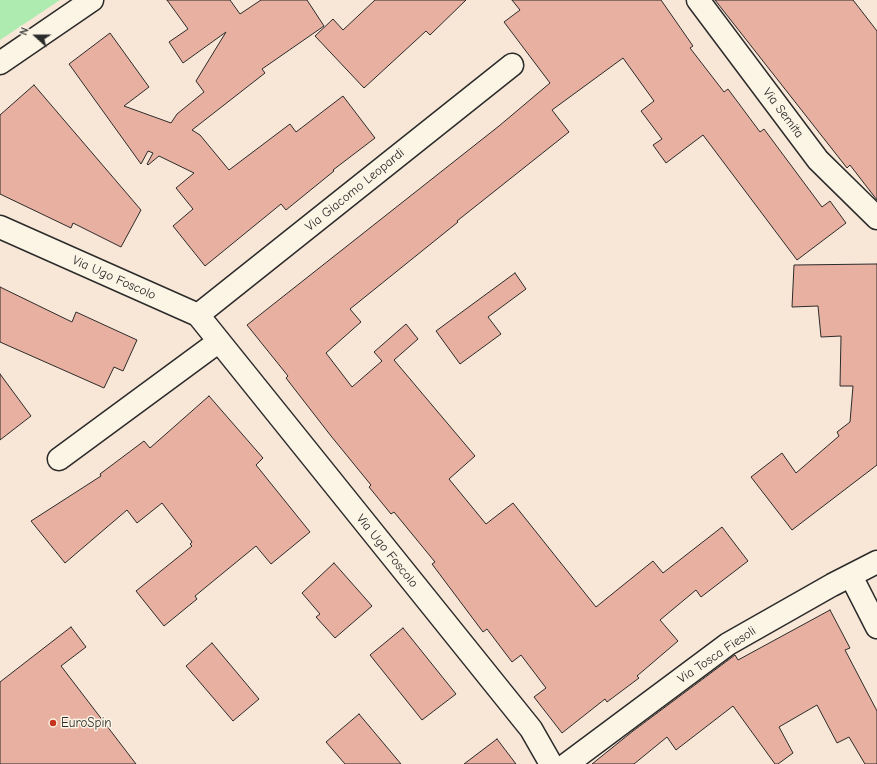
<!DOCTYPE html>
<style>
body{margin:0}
#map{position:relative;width:877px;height:764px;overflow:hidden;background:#f8e7d7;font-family:"Comic Neue",sans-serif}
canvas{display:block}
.north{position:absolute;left:16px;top:16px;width:40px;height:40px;-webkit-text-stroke:3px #fcf5e5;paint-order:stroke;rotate:291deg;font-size:11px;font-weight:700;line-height:16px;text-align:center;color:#2b2b2b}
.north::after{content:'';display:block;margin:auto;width:14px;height:18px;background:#2b2b2b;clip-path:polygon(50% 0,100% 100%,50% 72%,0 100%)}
</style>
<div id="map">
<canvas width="877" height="764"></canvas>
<div class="north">N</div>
</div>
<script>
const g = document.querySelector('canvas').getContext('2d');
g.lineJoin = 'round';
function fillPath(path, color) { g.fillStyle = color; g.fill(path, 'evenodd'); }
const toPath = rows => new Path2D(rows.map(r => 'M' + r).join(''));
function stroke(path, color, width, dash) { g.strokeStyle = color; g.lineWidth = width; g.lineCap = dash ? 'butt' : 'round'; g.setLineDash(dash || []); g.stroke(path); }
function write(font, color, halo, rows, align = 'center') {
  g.font = font + ' "Comic Neue",sans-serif'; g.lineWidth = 3; g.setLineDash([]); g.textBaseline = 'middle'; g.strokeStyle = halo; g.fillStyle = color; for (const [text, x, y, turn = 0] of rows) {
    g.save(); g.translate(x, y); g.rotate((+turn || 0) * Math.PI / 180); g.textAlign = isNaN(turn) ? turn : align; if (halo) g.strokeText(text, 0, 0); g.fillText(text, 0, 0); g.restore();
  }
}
const green = toPath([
 [0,0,60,0,0,40]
]);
const building = toPath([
 [167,0,230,0,240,14,261,0,307,0,324,26,262,69,265,73,192,130,200,135,229,170,290,124,296,132,343,96,375,138,333,170,334,171,286,210,281,204,205,266,173,226,193,209,176,188,194,173,159,156,148,165,147,164,153,153,148,151,141,164,69,64,110,33,149,87,124,106,171,123,177,114,204,92,196,81,226,32,183,63,169,42,188,29,167,0],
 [375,0,466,0,430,35,426,31,364,88,315,36,333,19,343,30,375,0],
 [512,0,661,0,693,46,690,48,724,92,728,89,760,132,764,129,822,207,830,201,846,223,797,260,703,135,666,163,653,145,662,139,641,111,654,101,623,58,552,110,569,132,457,221,458,222,350,309,361,322,326,353,352,387,382,361,374,352,406,324,418,339,394,360,475,456,449,479,486,524,513,503,596,607,653,561,663,573,722,527,748,561,701,597,696,590,660,620,678,641,637,676,639,678,607,702,605,699,562,733,534,697,546,688,521,655,512,662,487,629,483,632,432,564,435,562,394,512,391,514,369,487,371,485,331,436,286,378,288,376,247,325,499,126,550,83,504,22,520,10,512,0],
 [715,0,853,0,877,31,877,200,850,165,847,168,715,0],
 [34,85,141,210,121,247,73,223,71,228,0,194,0,115,34,85],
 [877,264,877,465,792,530,751,477,782,453,796,473,839,436,837,432,850,422,853,386,840,386,841,336,821,337,818,306,792,307,794,265,877,264],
 [515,273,526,289,488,317,501,334,460,364,436,331,515,273],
 [0,287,72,322,76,312,137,340,123,371,114,367,104,388,0,342,0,287],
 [0,374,31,416,0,440,0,374],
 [209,396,263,458,256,465,310,532,271,564,256,546,195,596,197,599,164,626,136,591,192,546,190,544,192,542,162,503,137,523,127,510,65,563,31,521,101,476,100,474,144,441,150,448,209,396],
 [334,563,372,606,335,638,316,617,320,614,302,593,334,563],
 [830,610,850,648,845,650,877,711,877,764,865,764,849,737,837,743,817,705,779,727,793,753,778,764,775,764,733,706,676,750,667,737,634,764,592,764,633,731,735,655,738,660,830,610],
 [71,627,86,647,61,666,136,764,0,764,0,682,71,627],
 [403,628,456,694,422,720,370,655,403,628],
 [212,643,259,699,233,721,186,666,212,643],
 [359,714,401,764,345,764,326,742,359,714],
 [497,739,516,764,464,764,497,739]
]);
const street = toPath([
 [698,0,818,160,877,218],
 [0,63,92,0],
 [0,227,198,315,531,729,551,764],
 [198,315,512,65],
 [59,459,218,342],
 [851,576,877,627],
 [567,764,728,644,832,585,877,562]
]);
const markers = [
 [53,723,4,"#c8321e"]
];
const streetNames = [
 ["Via Semita",783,113,53],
 ["Via Giacomo Leopardi",355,190,-39],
 ["Via Ugo Foscolo",114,278,24],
 ["Via Ugo Foscolo",387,551,51],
 ["Via Tosca Fiesoli",717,655,-34]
];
const poiNames = [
 ["EuroSpin",61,723]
];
fillPath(green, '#aeebb1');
fillPath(building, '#e8b0a0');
stroke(building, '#2b2b2b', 1);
stroke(street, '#2b2b2b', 25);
stroke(street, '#fcf5e5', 22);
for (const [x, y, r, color] of markers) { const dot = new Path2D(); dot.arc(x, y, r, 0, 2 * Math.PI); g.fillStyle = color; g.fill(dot); stroke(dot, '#fcf5e5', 1.5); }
write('13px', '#2b2b2b', '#fcf5e5', streetNames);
write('13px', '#2b2b2b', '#fcf5e5', poiNames, 'left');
</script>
